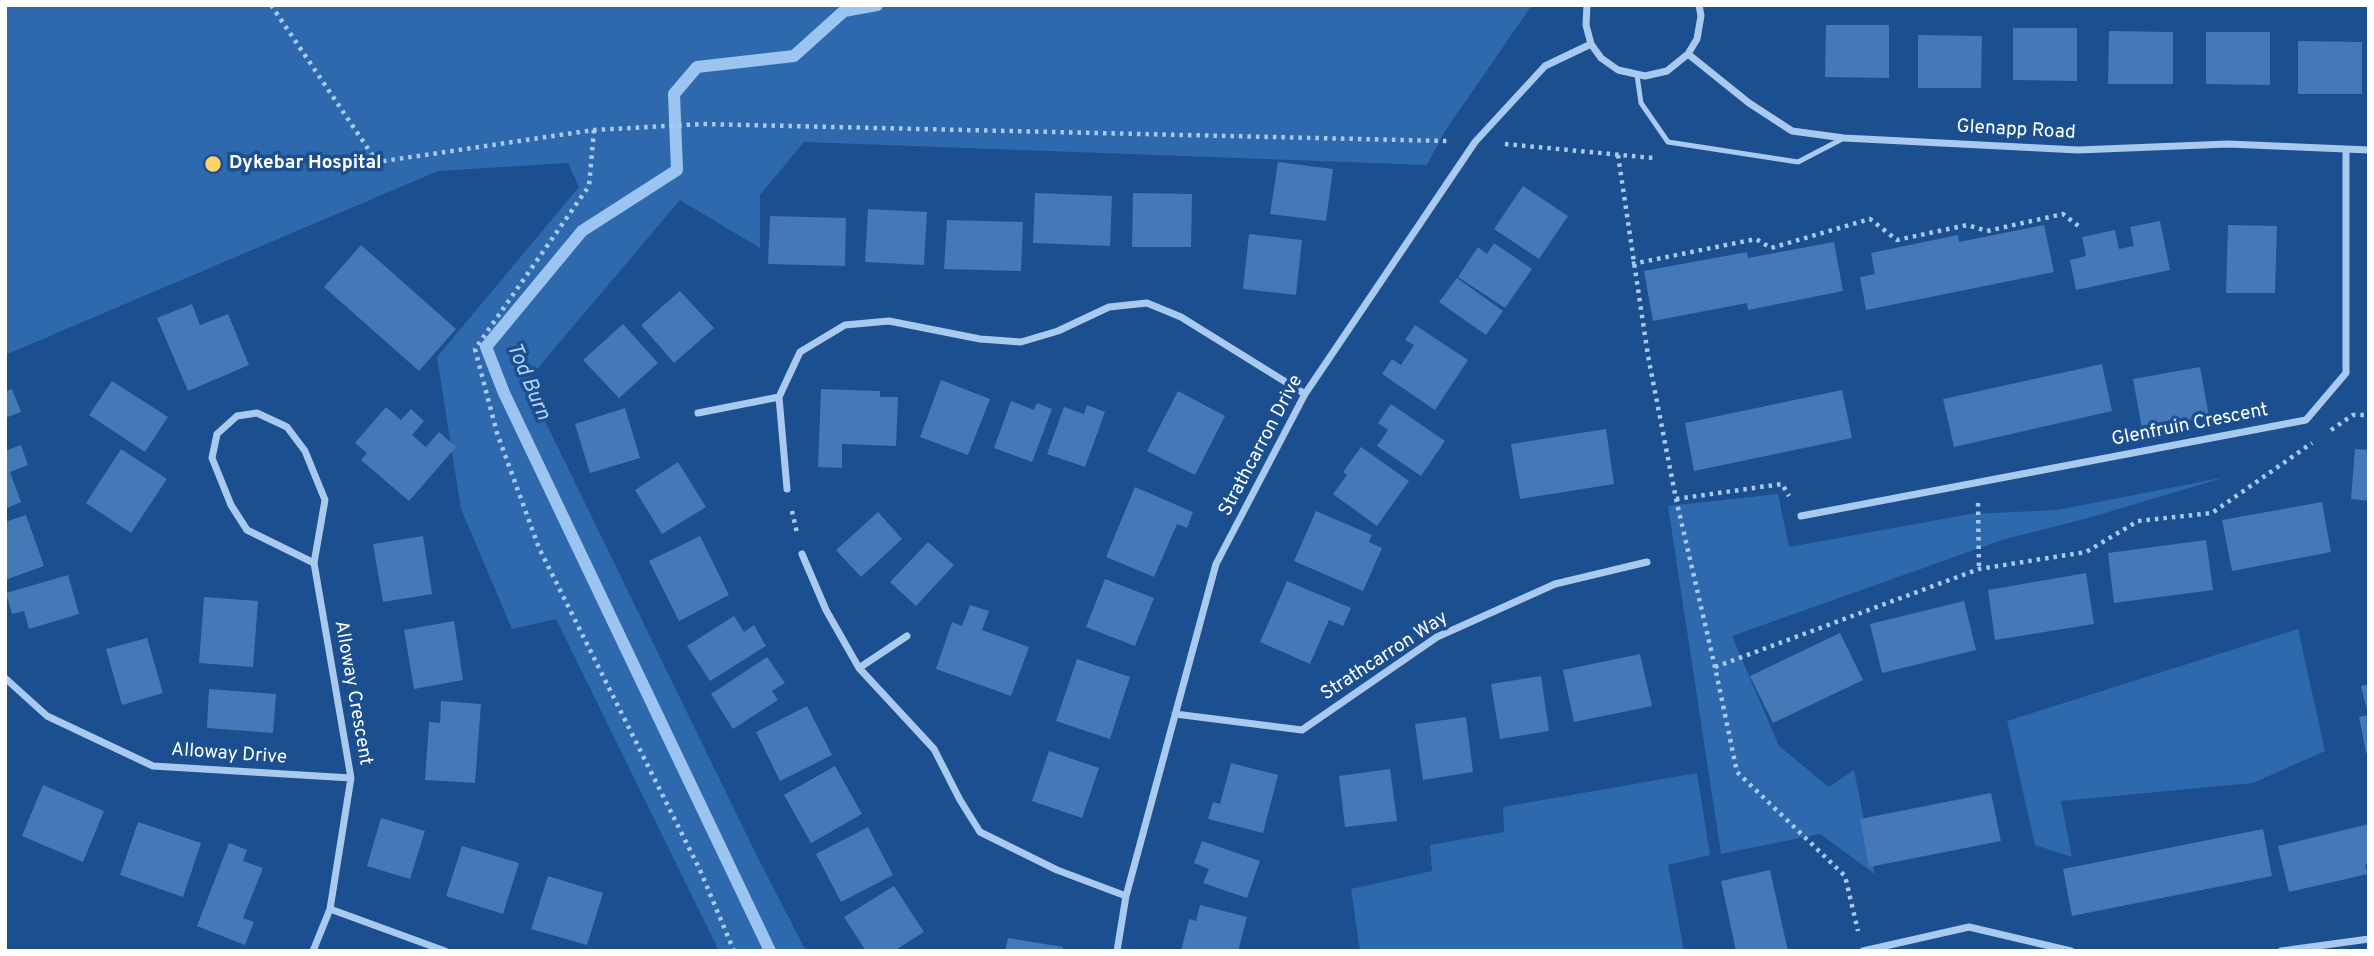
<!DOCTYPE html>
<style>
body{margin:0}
#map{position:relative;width:2374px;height:956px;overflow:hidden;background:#1b4f8f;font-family:Overpass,sans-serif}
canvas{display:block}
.frame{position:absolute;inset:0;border:7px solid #fff;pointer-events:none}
</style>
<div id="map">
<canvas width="2374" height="956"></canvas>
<div class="frame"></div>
</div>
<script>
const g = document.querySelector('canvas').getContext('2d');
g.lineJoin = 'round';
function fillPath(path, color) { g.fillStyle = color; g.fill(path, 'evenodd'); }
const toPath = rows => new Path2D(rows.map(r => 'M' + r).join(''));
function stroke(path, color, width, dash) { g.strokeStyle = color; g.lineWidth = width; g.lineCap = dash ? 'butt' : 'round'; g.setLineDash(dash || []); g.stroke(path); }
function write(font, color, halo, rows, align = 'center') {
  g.font = font + ' Overpass,sans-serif'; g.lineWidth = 7; g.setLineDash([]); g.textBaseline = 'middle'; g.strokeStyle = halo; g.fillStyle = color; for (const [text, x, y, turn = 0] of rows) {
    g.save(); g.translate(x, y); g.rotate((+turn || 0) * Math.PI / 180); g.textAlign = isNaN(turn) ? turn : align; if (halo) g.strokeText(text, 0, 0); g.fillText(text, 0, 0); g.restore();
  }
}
const green = toPath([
 [5,5,1532,5,1445,131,1427,165,804,142,760,195,760,248,680,200,526,382,757,856,806,951,719,951,556,619,512,629,461,509,437,357,579,187,568,163,438,171,5,355],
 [2226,477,2088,518,2002,540,1732,636,1779,746,1829,787,1854,770,1875,874,1820,834,1721,854,1668,506,1778,494,1789,547,1970,514,2057,510],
 [2298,629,2325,751,2253,783,2061,801,2072,857,2035,845,2007,721],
 [1697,773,1710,855,1668,865,1684,951,1360,951,1351,889,1432,871,1430,845,1504,832,1503,807]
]);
const stream = toPath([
 [770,951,504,393,486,347,582,231,677,170,674,94,697,67,794,56,844,11,877,5]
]);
const building = toPath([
 [1826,25,1889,25,1889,78,1825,77],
 [2013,28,2077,28,2077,81,2013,80],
 [2109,31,2173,32,2173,84,2108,84],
 [2206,32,2270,32,2270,85,2206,84],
 [1918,35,1982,36,1981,88,1918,88],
 [2298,41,2362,42,2362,94,2298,94],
 [1278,162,1333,169,1326,221,1270,214],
 [1523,186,1568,216,1539,259,1494,229],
 [1035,193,1112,196,1110,246,1033,243],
 [1133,193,1192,194,1191,247,1132,247],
 [868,209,927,212,924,265,865,262],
 [770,216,846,218,845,266,768,264],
 [947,220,1023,222,1021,271,944,269],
 [2160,221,2170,270,2076,290,2070,260,2086,256,2082,237,2115,230,2119,249,2134,246,2130,227],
 [2044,225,2054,272,1866,310,1860,277,1875,274,1871,253,1958,235,1959,242],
 [2228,225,2277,226,2275,293,2226,293],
 [1249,234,1302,240,1296,295,1243,289],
 [1834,242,1843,291,1748,310,1747,303,1653,321,1644,271,1747,252,1748,258],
 [1494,243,1532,269,1505,308,1458,277,1478,247,1487,254],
 [361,245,456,329,419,371,324,287],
 [1457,278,1503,311,1486,335,1439,302],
 [680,291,714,328,674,363,641,325],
 [192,304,200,325,228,314,249,365,188,391,157,318],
 [623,324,658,363,619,398,583,360],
 [1415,325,1468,360,1435,410,1382,374,1392,359,1401,365,1414,345,1405,340],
 [2102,364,2112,411,1954,447,1943,399],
 [2200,367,2209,416,2142,429,2133,379],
 [941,380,990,399,968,455,920,437],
 [112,381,168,417,145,452,89,415],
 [12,389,21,412,5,418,5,392],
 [821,389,880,391,880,397,898,397,896,446,842,444,842,468,818,467],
 [1842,390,1852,438,1694,471,1685,423],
 [1178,391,1225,416,1195,475,1147,451],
 [1011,401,1034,410,1037,403,1052,409,1032,462,994,448],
 [1391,404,1445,441,1421,476,1377,446,1388,430,1378,423],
 [1087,405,1105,412,1085,467,1047,454,1064,407,1084,414],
 [386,407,401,420,411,409,424,421,412,435,426,447,439,432,456,447,409,501,361,460,367,453,355,443],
 [625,408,640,458,590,473,575,424],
 [1606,429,1614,484,1520,499,1511,444],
 [21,445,28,465,10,472,21,502,5,509,5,451],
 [1361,447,1409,481,1377,526,1333,494,1347,475,1343,472],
 [121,449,167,479,131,533,86,503],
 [2355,449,2369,450,2369,501,2351,499],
 [678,462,706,507,662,534,635,490],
 [1135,487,1193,512,1187,528,1177,524,1154,577,1106,557],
 [2322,502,2331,552,2232,571,2222,520],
 [1316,511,1372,535,1369,542,1382,548,1363,591,1294,561],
 [878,512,902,539,861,577,836,550],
 [26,515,44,566,5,580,5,522],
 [423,536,432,594,383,602,373,544],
 [700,536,729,595,679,621,649,561],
 [2206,540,2213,590,2114,603,2108,553],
 [928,542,954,565,916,606,890,582],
 [2086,573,2094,624,1995,640,1988,590],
 [68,575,79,614,29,629,24,611,12,614,6,593],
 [1105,579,1154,598,1135,646,1086,627],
 [1287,581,1351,608,1343,626,1329,620,1310,664,1260,642],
 [204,597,258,601,253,667,199,663],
 [1964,601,1976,650,1882,673,1870,624],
 [970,605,989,611,982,630,1029,647,1011,696,936,669,952,622,962,626],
 [734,616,744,632,754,625,766,646,710,681,687,646],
 [454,621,463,680,414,689,404,630],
 [1840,633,1863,680,1773,723,1750,676],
 [147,638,163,693,122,705,106,649],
 [1640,654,1652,706,1574,722,1563,670],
 [767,657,785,683,772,691,778,700,733,729,711,694],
 [1077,659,1130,677,1110,739,1056,721],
 [1541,676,1549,731,1500,739,1491,684],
 [2369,684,2369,713,2368,714,2361,686],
 [209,689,276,694,273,733,207,728],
 [441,701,481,704,475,783,425,780,429,722,440,723],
 [807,706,832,755,780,781,756,732],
 [2369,715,2369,753,2366,753,2359,717],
 [1466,717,1473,772,1423,780,1415,724],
 [1049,751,1099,768,1082,818,1032,801],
 [1231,763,1278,775,1263,833,1208,819,1213,802,1220,804],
 [835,766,862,814,811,843,784,795],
 [1390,769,1397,821,1345,827,1339,776],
 [43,785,104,811,83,862,22,836],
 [1991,793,2001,841,1869,867,1860,819],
 [381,818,425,831,410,879,367,866],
 [138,822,201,843,183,897,120,875],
 [2369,824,2369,864,2365,865,2368,874,2289,892,2278,846],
 [868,827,893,875,841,902,816,854],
 [2263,829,2272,876,2072,916,2063,869],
 [1202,841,1260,861,1247,898,1203,883,1209,869,1194,863],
 [229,843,247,850,243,861,263,868,243,918,254,922,245,945,197,926],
 [462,846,519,863,503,914,446,896],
 [1770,870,1788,951,1736,951,1721,881],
 [548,876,603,893,587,945,531,929],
 [894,886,924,932,894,951,866,951,844,917],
 [1200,905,1247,917,1238,951,1181,951,1189,919,1196,921],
 [1008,938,1063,947,1062,951,1005,951]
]);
const path = toPath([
 [271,5,377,162,594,130,702,124,1447,141],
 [594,130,589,186,475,349,497,433,539,548,700,870,734,951],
 [1505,144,1653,158],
 [1618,155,1648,356,1676,499,1715,667,1737,772,1845,876,1858,931],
 [1632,264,1756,239,1771,248,1870,219,1897,240,1967,225,1987,231,2063,214,2081,228],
 [2331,430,2353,415,2369,415],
 [1676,499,1782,484,1789,496],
 [1978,503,1979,569],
 [792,511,797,533],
 [1715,667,1979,569,2086,552,2138,521,2212,513,2312,443]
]);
const service = toPath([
 [1637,75,1641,103,1668,142,1798,162,1844,138]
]);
const minor = toPath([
 [1587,5,1586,25,1591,44,1601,58,1618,70,1645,76,1667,71,1688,54,1697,39,1701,16,1699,5],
 [1688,54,1749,103,1792,131,1844,138,2078,150,2228,144,2369,150],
 [698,413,779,397],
 [787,489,779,397,800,352,845,325,889,321,980,339,1021,342,1058,331,1109,307,1147,303,1181,317,1305,394],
 [1801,516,2306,420,2346,373,2346,150],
 [802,554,826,610,859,668,934,749,960,800,980,832,1057,870,1126,896],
 [859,668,907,636],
 [5,678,47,716,153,766,351,778],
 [1175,714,1302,730,1437,637,1555,584,1647,562],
 [330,909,445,951],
 [313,951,330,909,351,778,314,563,325,500,305,451,287,427,257,413,237,416,217,434,212,458,231,505,247,530,314,563],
 [1117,951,1126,896,1216,564,1305,394,1475,142,1545,66,1591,44],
 [1863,951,1969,927,2071,951],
 [2281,951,2369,939]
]);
const markers = [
 [213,164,9,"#ffd166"]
];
const streetNames = [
 ["Glenapp Road",2016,131,3],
 ["Glenfruin Crescent",2190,426,-11],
 ["Strathcarron Drive",1262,446,-62],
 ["Strathcarron Way",1385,657,-33],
 ["Alloway Crescent",352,693,80],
 ["Alloway Drive",229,755,4]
];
const poiNames = [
 ["Dykebar Hospital",229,164]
];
const waterNames = [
 ["Tod Burn",527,382,67]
];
fillPath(green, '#2e69ad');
stroke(stream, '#9cc4f0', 12);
fillPath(building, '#4478b7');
stroke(path, '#a9c9ee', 4.5, [3.5, 5]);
stroke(service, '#a9c9ee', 5);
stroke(minor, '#a9c9ee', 7);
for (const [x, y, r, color] of markers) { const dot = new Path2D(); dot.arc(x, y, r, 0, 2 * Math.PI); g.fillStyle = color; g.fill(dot); stroke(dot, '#1b4f8f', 2.5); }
write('19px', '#fff', '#1b4f8f', streetNames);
write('bold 19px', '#fff', '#1b4f8f', poiNames, 'left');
write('italic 21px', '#b5d3f5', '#1b4f8f', waterNames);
</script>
